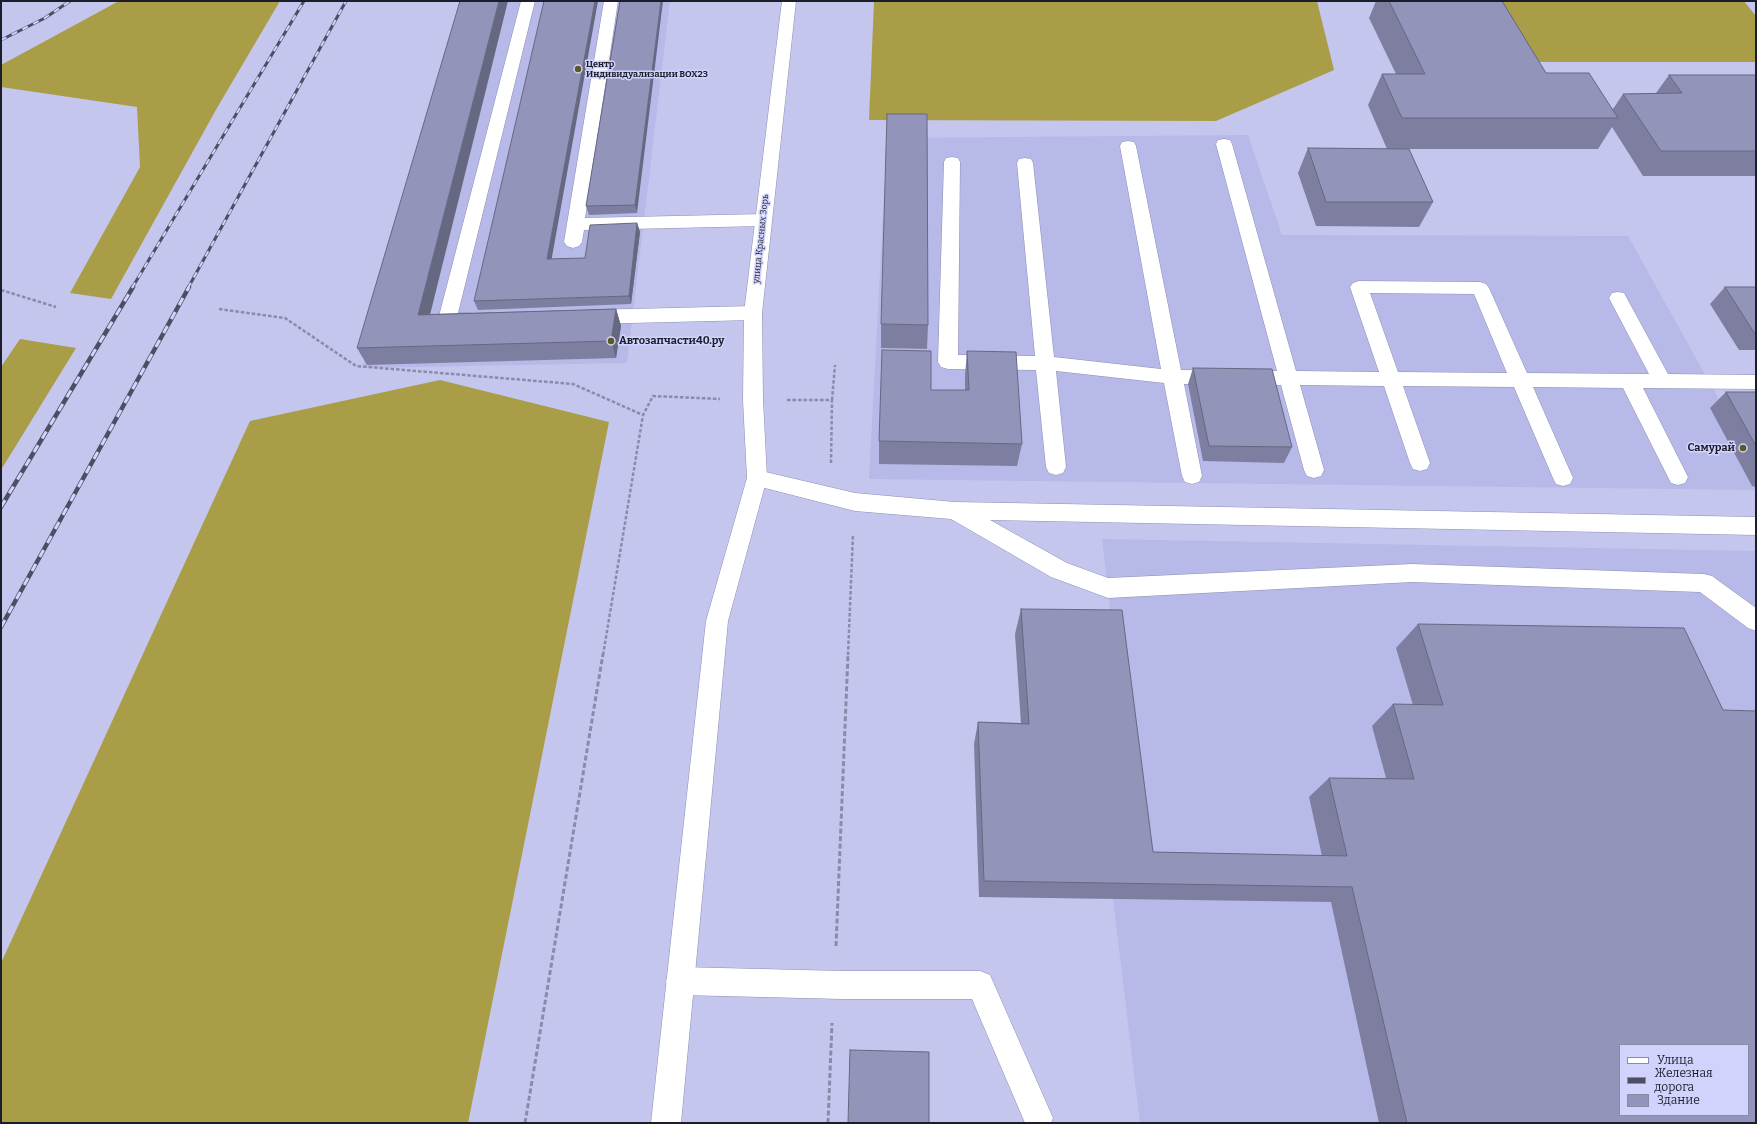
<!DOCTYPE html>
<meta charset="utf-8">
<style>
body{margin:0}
#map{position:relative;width:1757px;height:1124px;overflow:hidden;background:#c4c6ee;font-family:Bitter,serif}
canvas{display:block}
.frame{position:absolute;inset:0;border:2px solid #1c1d2b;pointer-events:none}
.legend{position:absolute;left:1619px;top:1044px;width:130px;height:72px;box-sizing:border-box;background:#d1d3fc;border:1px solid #898aa8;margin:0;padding:5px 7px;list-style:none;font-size:12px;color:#1c1d2b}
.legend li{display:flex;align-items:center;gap:8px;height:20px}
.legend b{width:20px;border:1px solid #898aa8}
</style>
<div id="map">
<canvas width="1757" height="1124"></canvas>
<div class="frame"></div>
<ul class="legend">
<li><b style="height:5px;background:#fff"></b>Улица</li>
<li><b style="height:5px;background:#4d4e64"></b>Железная дорога</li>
<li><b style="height:11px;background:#9294ba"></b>Здание</li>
</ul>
</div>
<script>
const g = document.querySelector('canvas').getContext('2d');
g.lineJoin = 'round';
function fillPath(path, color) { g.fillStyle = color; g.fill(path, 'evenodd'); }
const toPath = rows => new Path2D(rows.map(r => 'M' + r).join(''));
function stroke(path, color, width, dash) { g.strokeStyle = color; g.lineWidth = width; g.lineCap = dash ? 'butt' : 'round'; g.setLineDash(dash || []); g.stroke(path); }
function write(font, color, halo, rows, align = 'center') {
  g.font = font + ' Bitter,serif'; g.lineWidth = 3; g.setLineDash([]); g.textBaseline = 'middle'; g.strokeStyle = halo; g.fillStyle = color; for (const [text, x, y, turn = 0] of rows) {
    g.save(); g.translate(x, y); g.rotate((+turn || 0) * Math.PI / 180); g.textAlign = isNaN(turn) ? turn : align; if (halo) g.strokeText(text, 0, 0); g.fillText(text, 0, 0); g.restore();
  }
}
const built = toPath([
 [466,1,670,1,627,363,362,368],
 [1248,135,1282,235,1628,236,1756,466,1756,490,869,479,887,138],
 [1102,539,1756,551,1756,1123,1140,1123,1113,899,979,897,974,744,1022,745,1015,634,1113,635],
 [1620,1045,1748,1045,1748,1115,1620,1115]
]);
const forest = toPath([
 [119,1,280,1,217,108,111,299,70,293,140,167,137,107,1,87,1,65],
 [874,1,1317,1,1334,70,1216,121,869,120],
 [1479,1,1744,1,1756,16,1756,62,1534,62],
 [20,339,76,348,1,470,1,367],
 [440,380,609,422,468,1123,1,1123,1,963,250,421]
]);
const pathFar1 = toPath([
 [1,290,56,307],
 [219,309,285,318,356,366,573,384,643,415,653,396,720,399],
 [787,400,832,400,831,463],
 [832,400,835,365],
 [603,655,643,415],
 [848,655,853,534]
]);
const path = toPath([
 [836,946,848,654],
 [525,1123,603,654],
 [828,1123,832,1023]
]);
const service = toPath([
 [521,1,535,1,458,313,470,313,477,315,479,320,477,325,470,327,447,327,440,325,438,320,521,1],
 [604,1,618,1,585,218,763,214,769,216,772,220,769,224,763,226,584,230,582,242,579,246,573,248,567,246,564,242,604,1],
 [1224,139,1230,140,1232,144,1296,371,1379,372,1350,287,1353,283,1359,281,1480,282,1486,284,1489,288,1527,373,1649,374,1609,298,1612,293,1618,292,1624,293,1668,374,1756,375,1756,389,1643,388,1688,477,1685,483,1678,485,1671,483,1623,388,1533,387,1573,478,1570,484,1563,486,1556,484,1553,478,1514,387,1403,386,1430,463,1427,469,1420,471,1413,469,1410,463,1384,386,1300,385,1324,470,1321,476,1314,478,1307,476,1304,470,1281,385,1184,384,1202,476,1199,482,1192,484,1185,482,1182,476,1164,383,1056,371,1066,467,1063,473,1056,475,1049,473,1046,467,1036,370,948,369,941,367,938,362,944,162,946,158,952,157,958,158,960,162,958,355,1035,356,1017,163,1019,159,1025,158,1031,159,1033,163,1054,357,1161,369,1120,146,1122,142,1128,141,1134,142,1136,146,1181,370,1277,371,1216,144,1218,140,1224,139],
 [1370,293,1474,294,1507,373,1398,372,1370,293],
 [753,306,760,308,762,313,760,318,753,320,589,324,582,322,580,317,582,312,589,310,753,306],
 [757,470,855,493,955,502,1756,517,1756,535,990,520,1067,563,1108,578,1412,564,1704,574,1712,576,1756,608,1756,631,1748,628,1700,592,1412,582,1108,598,1051,577,951,519,855,511,757,486,750,484,747,478,750,472,757,470],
 [680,967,843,971,980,971,990,975,1053,1118,1051,1123,1025,1123,972,999,843,999,680,995,670,991,666,981,670,971,680,967]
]);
const minor = toPath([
 [782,1,796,1,762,313,763,400,767,478,728,621,681,1123,651,1123,706,621,747,478,743,400,744,313,782,1]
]);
const railFar1 = toPath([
 [1,40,45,18,70,1],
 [132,288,304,1],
 [188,288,346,1]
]);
const rail = toPath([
 [1,507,133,287],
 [1,627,189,287]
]);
const wall = toPath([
 [620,1,637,213,589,215,586,206],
 [1376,1,1502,1,1546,73,1613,109,1623,94,1656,93,1669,75,1756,75,1756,176,1643,176,1612,127,1598,149,1409,149,1433,202,1419,227,1316,226,1298,173,1308,148,1387,149,1368,105,1382,74,1396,74,1369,18],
 [637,223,640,232,631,304,478,310,474,301,552,259,585,258],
 [1725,287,1756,287,1756,350,1739,350,1710,304],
 [616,309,621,326,616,358,367,365,357,348,430,314],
 [881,324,928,325,927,349,881,348],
 [967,351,1022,444,1017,466,879,464,879,441,931,390,965,390,965,375],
 [1193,368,1292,447,1284,463,1203,461,1188,384],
 [1726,392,1756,392,1756,487,1752,486,1710,408],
 [1021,609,1153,852,1322,856,1309,797,1329,778,1386,778,1372,726,1393,704,1413,705,1396,648,1418,624,1756,1123,1379,1123,1331,902,979,897,974,744,978,722,1021,723,1015,634]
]);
const shadedWall = toPath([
 [499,1,508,1,426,331,418,315],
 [595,1,598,1,550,268,547,259],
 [661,1,663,1,637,213,635,205],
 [637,223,640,232,631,304,629,296],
 [616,309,621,326,616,358,611,341]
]);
const building = toPath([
 [460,1,499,1,418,315,616,309,611,341,357,348,460,1],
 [544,1,595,1,547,259,585,258,590,225,637,223,629,296,474,301,544,1],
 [620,1,661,1,635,205,586,206,620,1],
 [1389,1,1502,1,1546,73,1589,73,1618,118,1402,118,1382,74,1425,74,1389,1],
 [1669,75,1756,75,1756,151,1661,151,1623,94,1682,93,1669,75],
 [887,114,927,114,928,325,881,324,887,114],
 [1308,148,1409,149,1433,202,1326,202,1308,148],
 [1725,287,1756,287,1756,334,1755,334,1725,287],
 [882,350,931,351,931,390,969,390,967,351,1016,352,1022,444,879,441,882,350],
 [1193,368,1272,369,1292,447,1209,446,1193,368],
 [1726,392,1756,392,1756,446,1726,392],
 [1021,609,1122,610,1153,852,1347,856,1329,778,1414,779,1393,704,1443,705,1418,624,1684,628,1723,710,1756,711,1756,1123,1407,1123,1352,887,984,881,978,722,1029,724,1021,609],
 [1620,1045,1748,1045,1748,1115,1620,1115,1620,1045],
 [850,1050,929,1052,929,1123,848,1123,850,1050]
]);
const markers = [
 [578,69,4,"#5d5723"],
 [611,341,4,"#5d5723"],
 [1743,448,4,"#5d5723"]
];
const farPoinames = [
 ["Центр",586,64],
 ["Индивидуализации BOX23",586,74]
];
const farStreetnames = [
 ["улица Красных Зорь",761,239,-84]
];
const poiNames = [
 ["Автозапчасти40.ру",619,341],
 ["Самурай",1735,448,"right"]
];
fillPath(built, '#b7bae8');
fillPath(forest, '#a99e47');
stroke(service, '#8c8eb3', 1);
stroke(minor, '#8c8eb3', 1);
stroke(pathFar1, '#8a8baa', 2.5, [3.5, 2]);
stroke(path, '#8a8baa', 3, [5, 2.5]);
fillPath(service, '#fff');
fillPath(minor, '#fff');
stroke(railFar1, '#4d4e64', 3);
stroke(rail, '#4d4e64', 4.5);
stroke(railFar1, '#d1d3fc', 2, [6]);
stroke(rail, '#d1d3fc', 3, [8]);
fillPath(wall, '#7e7fa0');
fillPath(shadedWall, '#666882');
fillPath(building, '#9294ba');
stroke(building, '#666882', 1);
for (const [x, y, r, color] of markers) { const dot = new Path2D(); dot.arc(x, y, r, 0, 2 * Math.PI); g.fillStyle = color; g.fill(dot); stroke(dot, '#d1d3fc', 1.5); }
write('bold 9px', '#1c1d2b', '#d1d3fc', farPoinames, 'left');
write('9px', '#1c1d2b', '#d1d3fc', farStreetnames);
write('bold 11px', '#1c1d2b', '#d1d3fc', poiNames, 'left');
</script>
